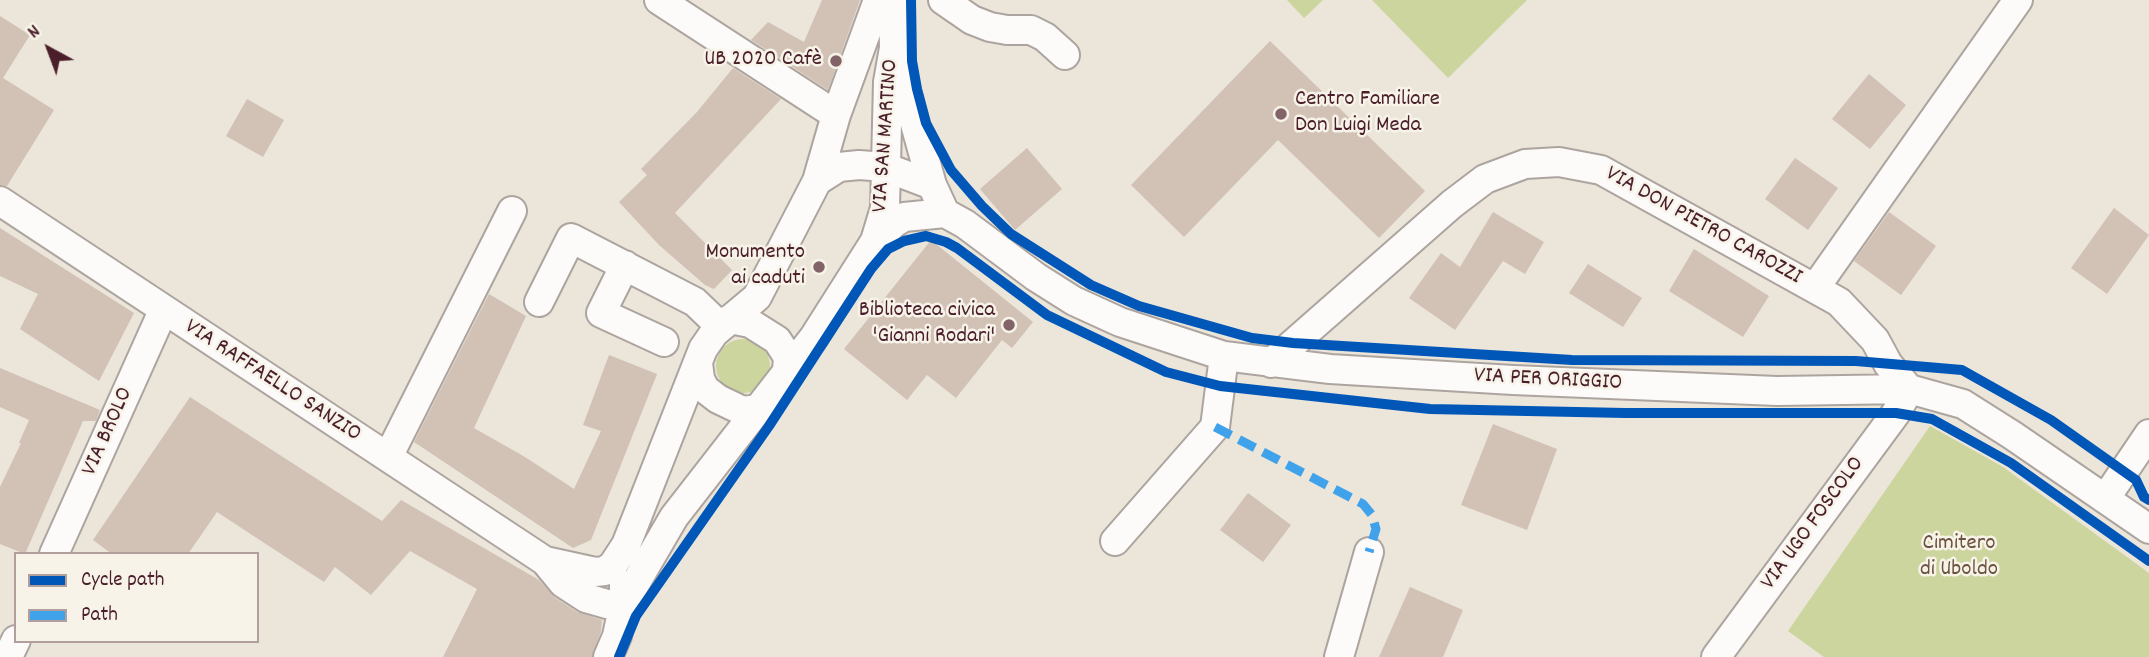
<!DOCTYPE html>
<meta charset="utf-8">
<style>
body{margin:0}
#map{position:relative;width:2149px;height:657px;overflow:hidden;background:#ebe5da;font-family:Dekko,sans-serif}
canvas{display:block}
.legend{position:absolute;left:14px;top:552px;width:245px;height:91px;box-sizing:border-box;background:#f7f3e8;border:2px solid #b29e9c;margin:0;padding:9px 12px;list-style:none;font-size:21px;color:#4a1f2b}
.legend li{display:flex;align-items:center;gap:14px;height:35px}
.legend b{width:35px;border:2px solid #b29e9c}
.north{position:absolute;left:14px;top:14px;width:70px;height:70px;-webkit-text-stroke:5px #f7f3e8;paint-order:stroke;rotate:319deg;font-size:19px;font-weight:700;line-height:28px;text-align:center;color:#4a1f2b}
.north::after{content:'';display:block;margin:auto;width:24px;height:32px;background:#4a1f2b;clip-path:polygon(50% 0,100% 100%,50% 72%,0 100%)}
</style>
<div id="map">
<canvas width="2149" height="657"></canvas>
<ul class="legend">
<li><b style="height:9px;background:#0057b8"></b>Cycle path</li>
<li><b style="height:9px;background:#40a2eb"></b>Path</li>
</ul>
<div class="north">N</div>
</div>
<script>
const g = document.querySelector('canvas').getContext('2d');
g.lineJoin = 'round';
function fillPath(path, color) { g.fillStyle = color; g.fill(path, 'evenodd'); }
const toPath = rows => new Path2D(rows.map(r => 'M' + r).join(''));
function stroke(path, color, width, dash) { g.strokeStyle = color; g.lineWidth = width; g.lineCap = dash ? 'butt' : 'round'; g.setLineDash(dash || []); g.stroke(path); }
function write(font, color, halo, rows, align = 'center') {
  g.font = font + ' Dekko,sans-serif'; g.lineWidth = 5; g.setLineDash([]); g.textBaseline = 'middle'; g.strokeStyle = halo; g.fillStyle = color; for (const [text, x, y, turn = 0] of rows) {
    g.save(); g.translate(x, y); g.rotate((+turn || 0) * Math.PI / 180); g.textAlign = isNaN(turn) ? turn : align; if (halo) g.strokeText(text, 0, 0); g.fillText(text, 0, 0); g.restore();
  }
}
const green = toPath([
 [1287,0,1323,0,1304,18],
 [1372,0,1527,0,1448,78],
 '716 366a27 27 0 1 1 54 0a27 27 0 1 1-54 0Z',
 [1930,426,2003,467,2149,573,2149,657,1824,657,1788,631]
]);
const building = toPath([
 [822,0,860,0,828,90,751,40,768,22,804,42],
 [0,16,30,35,3,78,54,110,7,186,0,185],
 [1270,41,1425,191,1379,238,1278,140,1184,237,1131,185],
 [733,68,781,99,675,213,732,270,714,289,705,285,659,245,619,202,647,175,641,169,697,112],
 [1869,74,1906,105,1870,149,1832,119],
 [247,99,284,120,263,157,226,136],
 [1027,148,1062,189,1015,230,980,189],
 [1795,158,1838,188,1808,230,1765,199],
 [2114,208,2149,235,2107,294,2071,268],
 [1493,212,1544,242,1525,274,1503,261,1455,330,1409,298,1441,253,1460,267],
 [1889,212,1936,246,1901,295,1854,261],
 [0,228,134,313,99,381,20,329,38,294,0,276],
 [931,240,1033,322,1012,348,1002,340,956,398,927,375,907,400,844,349],
 [1694,249,1769,296,1743,337,1669,291],
 [1588,264,1642,298,1623,327,1569,293],
 [489,294,526,316,474,428,525,457,574,489,601,431,583,425,609,355,657,374,591,540,573,548,414,442],
 [0,368,100,410,96,421,83,421,25,554,0,544,0,487,21,443,19,443,29,420,0,407],
 [190,397,382,521,401,500,539,580,554,597,577,612,602,620,601,631,592,657,443,657,477,589,410,551,371,595,335,567,324,582,217,512,188,554,112,554,93,540],
 [1493,424,1557,449,1527,530,1461,505],
 [1248,493,1291,525,1263,562,1220,530],
 [1410,587,1463,610,1443,657,1379,657]
]);
const minor = toPath([
 [659,0,836,115],
 [943,0,972,20,990,27,1007,30,1031,30,1045,37,1065,55],
 [894,48,932,185,945,213,965,224,1036,277,1074,301,1120,322,1224,356,1330,369,1513,380,1777,391,1909,389,1963,404,2012,435,2149,529],
 [817,181,839,167,859,165,885,167,932,185],
 [0,201,545,561,595,572,605,571,613,565,626,545,703,349,714,333,757,297,817,181,836,115,878,0],
 [875,241,894,223,904,217,945,213],
 [625,265,601,313,664,342],
 [1815,288,2018,0],
 [539,302,571,238,695,302,721,327],
 [730,319,750,323,777,340,788,357,787,371],
 [698,363,700,379,705,389,718,399,743,411,758,409],
 [1271,363,1452,204,1485,179,1525,164,1559,162,1601,170,1839,302,1875,340,1888,364,1909,389,1896,413,1716,657],
 [388,457,512,211],
 [2105,499,2149,434],
 [1115,541,1215,427,1224,356],
 [54,554,163,311],
 [545,561,563,583,586,598,607,604,624,603],
 [624,603,674,517,814,337,875,241,885,208,888,82,894,48,893,0],
 [8,657,16,640],
 [608,657,617,636,624,603,624,585],
 [1339,657,1369,552]
]);
const quiet = toPath([
 [1215,427,1363,504,1372,515,1376,529,1369,552]
]);
const cycleway = toPath([
 [911,0,912,61,917,89,926,123,951,170,982,206,1011,234,1091,285,1139,306,1252,338,1293,343,1572,360,1856,361,1962,370,2051,420,2136,480,2144,497,2149,500],
 [619,657,636,616,769,426,871,269,888,249,904,241,926,236,946,242,957,248,1047,315,1166,372,1220,386,1430,409,1625,413,1896,413,1932,419,2011,463,2149,561]
]);
const markers = [
 [836,61,7,"#826468"],
 [1281,114,7,"#826468"],
 [819,267,7,"#826468"],
 [1009,325,7,"#826468"]
];
const poiNames = [
 ["UB 2020 Cafè",822,61],
 ["Centro Familiare",1295,101,"left"],
 ["Don Luigi Meda",1295,127,"left"],
 ["Monumento",805,254],
 ["ai caduti",805,280],
 ["Biblioteca civica",995,312],
 ["'Gianni Rodari'",995,338]
];
const streetNames = [
 ["VIA SAN MARTINO",887,136,-86],
 ["VIA DON PIETRO CAROZZI",1703,227,29],
 ["VIA PER ORIGGIO",1548,381,3],
 ["VIA RAFFAELLO SANZIO",272,382,33],
 ["VIA BROLO",109,432,-66],
 ["VIA UGO FOSCOLO",1814,524,-54]
];
const parkNames = [
 ["Cimitero",1959,545],
 ["di Uboldo",1959,571]
];
fillPath(green, '#ccd59e');
fillPath(building, '#d2c1b5');
stroke(minor, '#ada49f', 32);
stroke(minor, '#fcfbf9', 28);
stroke(quiet, '#40a2eb', 9, [18, 9]);
stroke(cycleway, '#0057b8', 10);
for (const [x, y, r, color] of markers) { const dot = new Path2D(); dot.arc(x, y, r, 0, 2 * Math.PI); g.fillStyle = color; g.fill(dot); stroke(dot, '#f7f3e8', 2.5); }
write('23px', '#4a1f2b', '#f7f3e8', poiNames, 'right');
write('23px', '#4a1f2b', '#f7f3e8', streetNames);
write('23px', '#6a523e', '#f7f3e8', parkNames);
</script>
